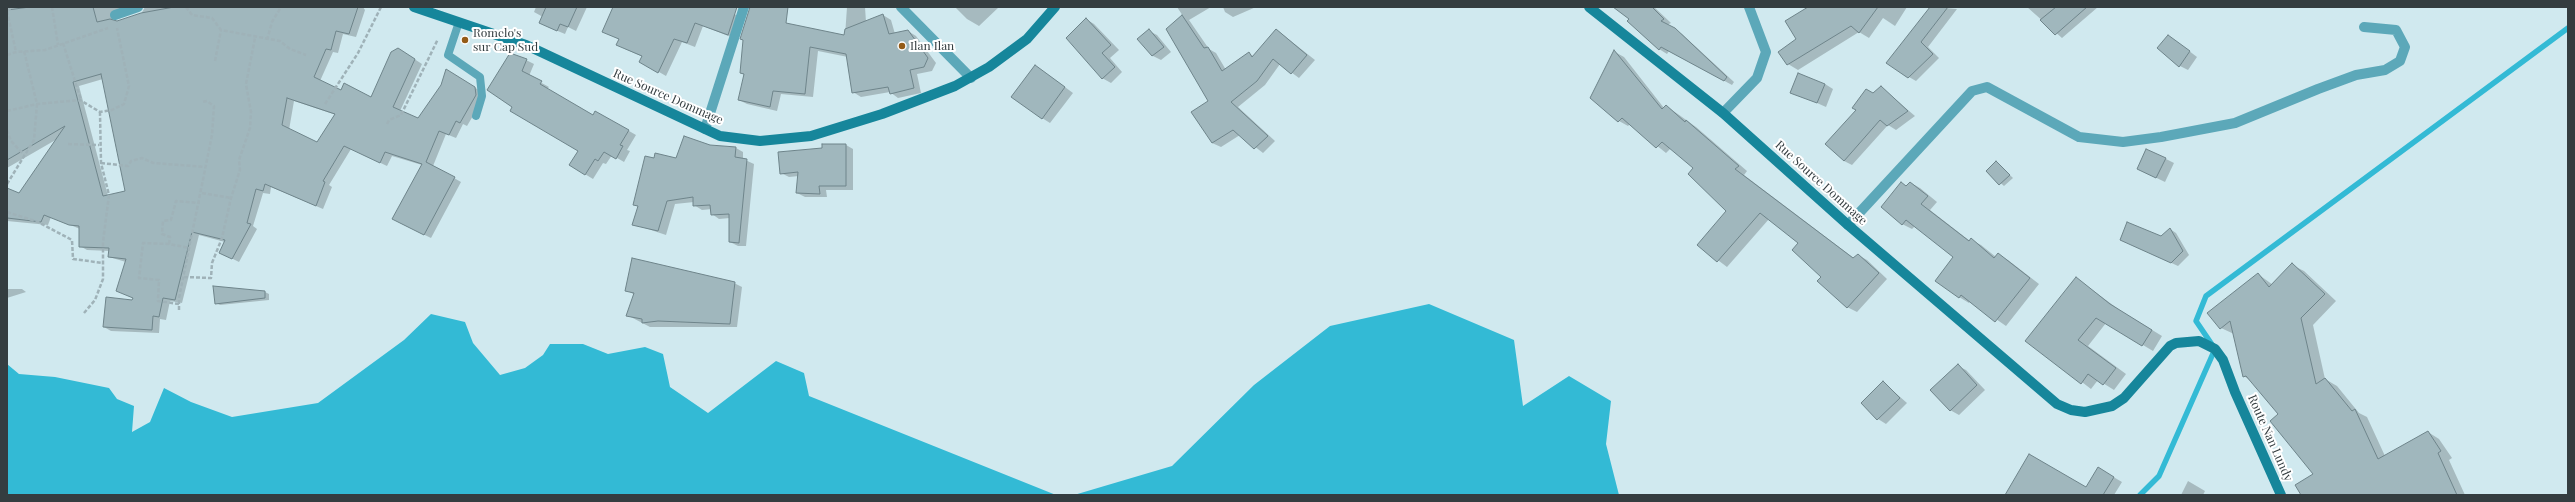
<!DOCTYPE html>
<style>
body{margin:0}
#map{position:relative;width:2575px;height:502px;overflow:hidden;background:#d0e9ef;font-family:"Playfair Display",serif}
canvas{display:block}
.frame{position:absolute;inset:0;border:8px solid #343d40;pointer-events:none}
</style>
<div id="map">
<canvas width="2575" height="502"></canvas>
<div class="frame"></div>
</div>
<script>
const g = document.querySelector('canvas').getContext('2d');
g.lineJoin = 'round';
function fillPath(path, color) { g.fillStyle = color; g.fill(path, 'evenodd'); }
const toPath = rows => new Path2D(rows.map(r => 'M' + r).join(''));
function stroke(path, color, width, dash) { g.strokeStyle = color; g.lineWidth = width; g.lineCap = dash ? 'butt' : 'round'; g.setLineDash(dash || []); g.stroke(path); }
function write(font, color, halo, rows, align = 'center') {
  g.font = font + ' "Playfair Display",serif'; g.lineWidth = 4; g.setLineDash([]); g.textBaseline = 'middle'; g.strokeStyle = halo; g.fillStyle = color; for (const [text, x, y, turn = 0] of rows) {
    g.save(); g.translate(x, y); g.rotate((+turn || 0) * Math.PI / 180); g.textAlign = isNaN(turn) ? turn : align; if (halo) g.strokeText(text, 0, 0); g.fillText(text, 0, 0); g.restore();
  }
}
const water = toPath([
 [1429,304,1514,340,1523,406,1569,376,1611,401,1606,444,1619,495,1074,495,1172,466,1254,385,1330,326],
 [431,314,465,322,473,343,500,375,525,368,543,355,550,344,583,344,608,354,645,347,663,354,670,387,708,413,776,361,804,373,809,396,1056,495,7,495,7,364,19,374,55,377,109,388,117,399,134,406,132,432,150,422,164,388,191,402,232,417,318,403,404,340]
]);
const shadow = toPath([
 [7,7,135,7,115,17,116,22,141,14,145,7,363,7,365,10,356,37,343,34,338,53,333,52,320,81,341,91,371,98,405,53,422,64,400,111,418,119,442,85,446,70,482,92,483,99,467,126,463,124,456,138,446,134,433,166,461,182,431,238,400,223,422,165,392,156,387,166,351,149,329,185,332,187,323,209,271,187,270,194,263,193,253,226,257,229,239,262,227,256,225,242,199,235,182,303,170,301,166,320,160,319,159,333,111,331,104,327,134,298,118,291,126,262,109,257,110,251,87,250,80,246,80,229,51,217,48,225,7,221,7,195,19,194,59,138,7,168],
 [103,79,127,191,108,196,79,86],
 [294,101,336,115,318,144,289,130],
 [536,7,587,7,576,31,568,27,565,34,548,27,543,17,534,12],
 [614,7,728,7,724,11,743,17,736,39,703,26,695,47,682,42,666,76,640,61,643,57,625,49,620,40,603,31],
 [847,7,865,7,866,22,883,15,891,20,895,34,908,31,916,36,936,63,932,71,917,74,921,93,898,98,890,92,861,97,853,92,848,57,818,51,813,97,781,94,777,111,747,104,739,100,745,75,741,73,744,40,845,36],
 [955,7,999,7,979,26,967,19],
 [1177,7,1211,7,1189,20,1209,49,1216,53,1226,70,1249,53,1253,56,1277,30,1315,60,1299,78,1280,64,1265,85,1238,107,1275,141,1263,153,1240,135,1221,147,1212,143,1210,101,1167,29,1183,16],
 [1223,7,1256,7,1233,17,1225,12],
 [1617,7,1654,7,1671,23,1667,25,1682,34,1734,82,1732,85,1669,51,1667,54,1659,49],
 [1810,7,1907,7,1895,26,1883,18,1869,38,1859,32,1798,70,1788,64],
 [1931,7,1957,9,1928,47,1939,58,1916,81,1909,77],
 [2027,7,2098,7,2062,38],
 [1086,19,1094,24,1119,50,1110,58,1122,72,1111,83,1102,78],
 [1149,31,1157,35,1171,52,1161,60,1153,56,1139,39],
 [2176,41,2197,57,2188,70,2180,66],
 [1615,52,1624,57,1664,108,1666,106,1675,112,1696,127,1747,171,1744,175,1855,259,1858,255,1867,260,1887,279,1857,312,1847,307,1822,277,1799,243,1769,219,1727,267,1698,245,1728,211,1695,168,1671,148,1666,153,1630,124,1628,126,1619,121],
 [526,60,534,64,529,76,549,87,547,89,593,116,596,112,636,135,627,150,630,151,624,162,612,155,606,164,603,163,593,179,570,165,580,150,488,90],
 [1043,71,1073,93,1050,123,1042,118],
 [1825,84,1833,89,1826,107,1792,92],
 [1881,87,1915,116,1896,130,1888,125,1852,165,1844,161,1873,94],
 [846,145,853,149,853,190,826,190,827,197,805,197,797,193,799,176,789,177,781,173,823,149],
 [710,146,736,148,743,152,743,159,754,164,746,246,738,246,730,242,730,218,719,219,712,214,712,209,702,210,694,205,694,202,675,204,666,235,633,224,639,207,634,204,655,159,677,159],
 [2166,159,2174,163,2165,182,2138,169],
 [1996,162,2013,178,2004,186,1987,171],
 [1901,183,1907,187,1911,183,1920,188,1937,202,1930,210,1970,241,1972,240,1981,245,1996,257,1998,254,2008,260,2039,284,2006,326,1970,301,1969,303,1959,297,1954,257,1915,226,1912,229,1902,224],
 [2170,229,2176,233,2189,255,2178,266,2126,242,2161,237],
 [2292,265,2304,271,2336,301,2313,325,2325,379,2337,386,2359,413,2367,417,2385,456,2428,432,2439,439,2452,458,2449,460,2465,495,2302,495,2315,475,2280,414,2251,381,2244,376,2234,334,2221,328,2258,274,2273,285],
 [2076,278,2121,311,2162,336,2153,351,2106,323,2088,346,2126,374,2114,390,2098,380,2091,389,2027,340],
 [734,283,742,287,737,327,650,327,627,315,635,295,626,290],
 [7,289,22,289,26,292,7,298],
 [265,292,269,294,269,300,220,305,216,303],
 [1958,366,1966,370,1985,390,1959,415,1950,410],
 [1883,382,1907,403,1886,424,1878,419],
 [2098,468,2122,482,2114,495,2006,495,2086,489],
 [2188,481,2205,491,2203,495,2181,495]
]);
const stream = toPath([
 [2140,495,2159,476,2215,349,2196,321,2206,296,2568,28]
]);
const building = toPath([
 [30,7,93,7,97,22,110,19,117,21,141,13,174,7,358,7,349,34,336,31,331,50,326,49,314,77,341,90,344,83,371,97,391,52,398,48,415,59,393,107,418,118,441,85,446,69,475,87,476,95,460,123,456,121,449,135,439,131,426,162,455,177,424,235,392,219,422,164,385,152,380,163,344,146,323,181,325,182,316,206,265,184,263,191,256,189,247,223,251,224,232,259,219,253,225,240,192,232,175,300,163,298,159,317,153,316,152,330,103,327,106,297,132,300,133,298,116,291,126,259,108,257,109,248,79,247,79,226,69,225,44,215,41,222,7,218,7,188,19,193,65,126,7,160,7,10,30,7],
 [101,74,125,191,103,196,73,82,101,74],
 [287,98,335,114,317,142,282,125,287,98],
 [546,7,577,7,568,27,560,24,557,31,539,23,546,7],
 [613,7,737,7,728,35,695,23,687,43,674,39,658,73,639,62,642,56,616,45,619,39,602,32,613,7],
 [750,7,788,7,786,23,844,35,845,29,883,14,889,34,908,30,928,58,924,67,910,70,914,88,890,94,888,87,852,93,846,54,810,47,805,94,773,91,770,107,738,100,744,74,740,73,743,40,740,39,750,7],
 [1613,7,1652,7,1664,19,1661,21,1675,28,1727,77,1724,81,1661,47,1659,50,1627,21,1629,19,1613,7],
 [1808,7,1878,7,1859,33,1851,26,1787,65,1778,52,1796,39,1785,21,1808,7],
 [1930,7,1948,7,1921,42,1933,54,1908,78,1886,63,1930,7],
 [2056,7,2087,7,2055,35,2040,20,2056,7],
 [1182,15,1204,48,1208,47,1222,71,1249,52,1252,57,1276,29,1307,55,1291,74,1273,59,1257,81,1231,102,1268,136,1254,149,1233,130,1212,143,1191,112,1208,101,1166,29,1182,15],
 [1086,18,1111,45,1102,53,1115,67,1102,79,1066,38,1086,18],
 [1149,29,1164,47,1152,56,1137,39,1149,29],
 [2168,35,2190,51,2179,67,2157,48,2168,35],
 [1614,50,1662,109,1666,105,1685,122,1686,120,1739,166,1735,169,1853,258,1858,254,1879,273,1847,308,1817,281,1821,277,1792,250,1798,243,1760,213,1717,262,1697,245,1726,211,1688,174,1693,168,1662,142,1656,148,1622,118,1618,122,1590,98,1614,50],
 [510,53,527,59,522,71,542,81,540,84,593,115,595,111,629,130,620,145,623,146,616,159,604,152,598,161,595,159,585,175,569,165,578,151,510,111,512,107,487,90,510,53],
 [1035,65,1065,87,1042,119,1011,97,1035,65],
 [1798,73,1825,84,1817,103,1790,93,1798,73],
 [1881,86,1908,111,1887,126,1880,120,1844,161,1825,144,1856,110,1852,108,1866,89,1873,93,1881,86],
 [684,136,710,145,736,147,735,157,747,159,739,243,729,242,729,214,711,215,710,205,693,206,693,197,667,201,658,231,632,225,638,206,633,205,645,156,654,158,655,153,676,158,684,136],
 [822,144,846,144,846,186,819,186,820,194,796,193,798,172,780,174,778,152,822,148,822,144],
 [2146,149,2166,158,2156,178,2137,169,2146,149],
 [1996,161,2010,175,1999,185,1986,171,1996,161],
 [1901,182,1906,186,1910,182,1928,196,1921,204,1969,241,1971,238,1994,258,1998,253,2030,278,1995,322,1961,295,1959,298,1935,281,1953,257,1906,220,1902,225,1881,207,1901,182],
 [2127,222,2161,236,2170,228,2183,251,2171,263,2120,240,2127,222],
 [632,258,735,282,730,324,658,321,642,323,642,319,626,316,634,293,625,291,632,258],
 [2292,263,2325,294,2301,318,2316,384,2325,378,2352,411,2355,409,2378,459,2428,431,2441,451,2438,453,2457,495,2301,495,2295,485,2313,474,2270,421,2278,414,2246,376,2243,377,2230,321,2220,329,2207,313,2258,273,2269,287,2292,263],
 [2076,277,2110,304,2152,330,2142,346,2096,318,2078,340,2116,368,2103,385,2088,374,2081,384,2025,341,2076,277],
 [213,286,265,291,265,298,215,304,213,286],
 [1958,364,1977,385,1950,411,1930,390,1958,364],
 [1883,381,1900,398,1877,420,1861,403,1883,381],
 [2029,454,2086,487,2098,467,2114,477,2103,495,2005,495,2029,454]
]);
const path = toPath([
 [52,7,58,45],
 [186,7,192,15,212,18,221,30,280,41,290,49,306,55],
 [7,11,16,52],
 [7,11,13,7],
 [267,40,272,22,281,7],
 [63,43,81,100],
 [7,55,16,52,45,50,108,28],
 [215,61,221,30],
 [325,104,358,53,381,7],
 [7,111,37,104,80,100,100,112,112,110,124,104,129,86,117,28],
 [387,124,389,120,401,115,438,39],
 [7,130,11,141,24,155],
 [68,144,99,145],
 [101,163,128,166,131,161,142,158,153,163,206,167],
 [7,184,34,140,37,104,24,51],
 [202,193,231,198],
 [7,212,38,222,72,240,73,259,103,263],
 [169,244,170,237,162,234,163,221,171,220,176,201,200,203],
 [184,277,211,278,212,263,222,238,231,198,240,170,239,160,250,128,251,112,246,84,255,38],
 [179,304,158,301,159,280,139,278,143,243,169,244,190,248],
 [179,310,179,298,212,135,214,106,207,101,202,102],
 [84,313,95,300,103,279,103,242,109,195,101,163,100,113]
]);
const lane = toPath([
 [459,22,448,55,480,77,482,96,476,116]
]);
const street = toPath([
 [901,7,971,78],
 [115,15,138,7],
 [1723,113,1757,78,1766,52,1749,7],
 [705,129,744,7],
 [1848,225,1972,91,1987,87,2079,137,2123,142,2161,137,2235,123,2318,89,2356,75,2385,70,2400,61,2405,47,2396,30,2364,27]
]);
const secondary = toPath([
 [414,7,526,45,720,136,760,141,811,136,882,114,955,86,989,67,1027,39,1055,7],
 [1589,7,1723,113,1848,225,2057,404,2071,410,2085,412,2112,406,2124,398,2170,346,2176,343,2199,341,2215,349,2223,360,2235,392,2281,495]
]);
const markers = [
 [465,40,4,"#945b17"],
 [902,46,4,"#945b17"]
];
const poiNames = [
 ["Romelo's",473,33],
 ["sur Cap Sud",473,47],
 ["Ilan Ilan",910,46]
];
const streetNames = [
 ["Rue Source Dommage",668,97,24],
 ["Rue Source Dommage",1821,183,42],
 ["Route Nan Lundy",2270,438,66]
];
fillPath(water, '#33bad5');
fillPath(shadow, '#0003');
stroke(stream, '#33bad5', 5.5);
fillPath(building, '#a0b7bd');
stroke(building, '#6e848a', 1);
stroke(path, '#9fb2b8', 2.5, [4, 2]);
stroke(lane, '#5ca8b9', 8);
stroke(street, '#5ca8b9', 10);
stroke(secondary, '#16869b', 10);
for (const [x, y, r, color] of markers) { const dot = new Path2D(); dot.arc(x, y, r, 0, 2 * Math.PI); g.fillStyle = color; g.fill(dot); stroke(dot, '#fff', 1.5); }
write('12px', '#343d40', '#fff', poiNames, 'left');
write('12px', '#343d40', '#fff', streetNames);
</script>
